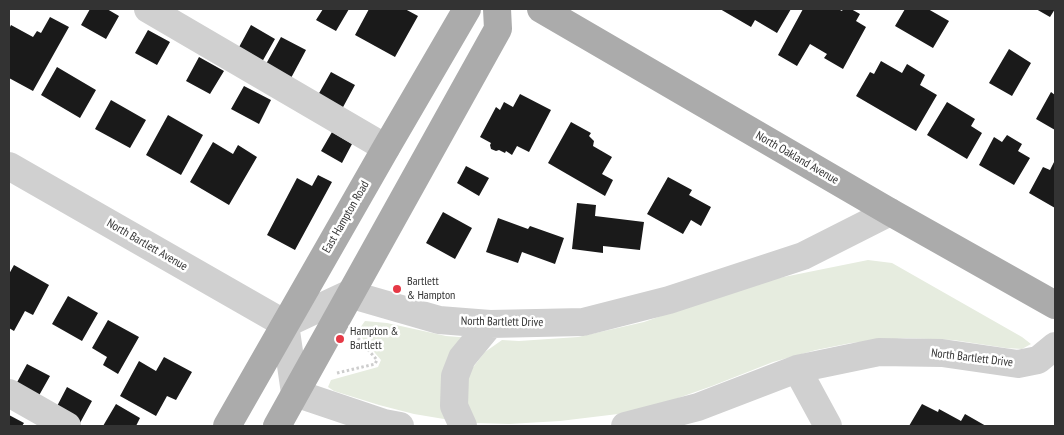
<!DOCTYPE html>
<style>
body{margin:0}
#map{position:relative;width:1064px;height:435px;overflow:hidden;background:#fff;font-family:"PT Sans Narrow",sans-serif}
canvas{display:block}
.frame{position:absolute;inset:0;border:10px solid #333;pointer-events:none}
</style>
<div id="map">
<canvas width="1064" height="435"></canvas>
<div class="frame"></div>
</div>
<script>
const g = document.querySelector('canvas').getContext('2d');
g.lineJoin = 'round';
function fillPath(path, color) { g.fillStyle = color; g.fill(path, 'evenodd'); }
const toPath = rows => new Path2D(rows.map(r => 'M' + r).join(''));
function stroke(path, color, width, dash) { g.strokeStyle = color; g.lineWidth = width; g.lineCap = dash ? 'butt' : 'round'; g.setLineDash(dash || []); g.stroke(path); }
function write(font, color, halo, rows, align = 'center') {
  g.font = font + ' "PT Sans Narrow",sans-serif'; g.lineWidth = 5; g.setLineDash([]); g.textBaseline = 'middle'; g.strokeStyle = halo; g.fillStyle = color; for (const [text, x, y, turn = 0] of rows) {
    g.save(); g.translate(x, y); g.rotate((+turn || 0) * Math.PI / 180); g.textAlign = isNaN(turn) ? turn : align; if (halo) g.strokeText(text, 0, 0); g.fillText(text, 0, 0); g.restore();
  }
}
const green = toPath([
 [868,260,892,263,1022,337,1031,344,1022,349,1006,348,953,340,905,338,851,343,816,350,773,362,712,386,667,402,618,414,560,421,509,424,476,423,467,406,464,390,470,371,485,352,502,340,519,341,578,337,644,322,754,283],
 [365,321,387,323,446,336,472,338,450,420,414,414,379,405,334,391,328,387,331,380,378,367,381,360,357,332]
]);
const building = toPath([
 [90,9,107,9,119,16,106,39,81,25],
 [323,9,349,9,336,31,316,20],
 [369,9,405,9,418,16,395,57,355,35],
 [720,9,791,9,777,33,755,20,751,27],
 [803,9,838,9,842,11,843,9,851,9,860,14,856,21,866,27,843,69,824,58,827,54,810,44,797,66,778,55],
 [905,9,928,9,949,21,933,48,895,26],
 [1036,9,1055,9,1050,17],
 [50,17,69,27,33,91,9,78,9,29,11,25,33,37,37,31,41,33],
 [251,25,275,39,262,62,238,49],
 [148,30,170,42,157,65,135,53],
 [281,37,306,50,291,78,266,64],
 [1009,49,1031,63,1012,96,989,83],
 [199,57,224,71,210,94,186,81],
 [881,61,902,73,907,64,925,75,920,85,937,95,916,131,856,96,870,72,874,74],
 [57,67,96,90,80,118,41,95],
 [331,72,355,85,342,109,318,95],
 [244,86,271,100,259,124,231,109],
 [1051,92,1055,95,1055,130,1036,119],
 [520,94,551,110,529,152,517,146,512,155,506,151,505,153,499,150,496,151,491,149,490,145,491,143,480,137,496,107,500,110,504,102,513,107],
 [111,100,146,120,130,148,95,129],
 [947,102,975,119,971,126,982,133,967,159,927,135],
 [168,115,203,135,181,175,146,155],
 [571,122,591,133,589,136,594,141,593,146,612,157,602,174,613,180,605,196,548,163],
 [332,132,352,144,342,163,321,151],
 [1007,135,1022,144,1018,151,1030,158,1014,185,979,165,994,137,1002,142],
 [213,142,233,154,238,145,257,157,229,205,190,182],
 [1055,160,1055,208,1029,193,1043,167,1050,170],
 [466,166,489,178,479,196,457,183],
 [318,175,332,182,295,250,267,235,297,178,312,186],
 [668,177,692,190,689,195,711,207,701,226,691,220,683,234,647,214],
 [577,203,596,205,595,216,644,222,640,250,603,246,603,253,572,249],
 [443,212,472,228,455,259,426,243],
 [498,218,528,229,530,226,564,238,555,264,522,252,518,263,486,252],
 [14,265,49,285,33,315,25,311,14,331,9,328,9,274],
 [68,296,98,313,82,341,52,324],
 [108,320,139,337,118,374,103,365,107,357,92,348],
 [164,357,192,372,176,400,167,396,156,416,120,396,139,361,156,371],
 [27,364,50,376,37,399,15,386],
 [67,387,92,401,80,423,55,410],
 [116,404,140,418,136,426,103,426],
 [922,404,938,412,939,409,961,421,965,414,986,426,909,426],
 [9,415,24,423,22,426,9,426]
]);
const path = toPath([
 [337,373,375,364,377,360,357,337]
]);
const minor = toPath([
 [148,9,386,148],
 [9,166,285,324],
 [285,324,349,294,439,320,490,324,583,322,669,300,803,256,890,212],
 [285,324,295,393,384,423,400,426],
 [797,369,828,426],
 [9,393,67,426],
 [463,426,454,406,455,376,462,358,490,324],
 [625,426,698,407,797,369,879,352,942,353,1018,364,1038,360,1055,346]
]);
const major = toPath([
 [541,9,890,212,1055,305],
 [227,426,386,148,467,9],
 [277,426,498,29,497,9]
]);
const markers = [
 [397,289,5,"#e63946"],
 [340,339,5,"#e63946"]
];
const streetNames = [
 ["North Oakland Avenue",797,158,30],
 ["East Hampton Road",346,217,-60],
 ["North Bartlett Avenue",147,245,30],
 ["North Bartlett Drive",502,322,1],
 ["North Bartlett Drive",972,358,7]
];
const poiNames = [
 ["Bartlett",407,282],
 ["& Hampton",407,296],
 ["Hampton &",350,332],
 ["Bartlett",350,346]
];
fillPath(green, '#e6ecdf');
fillPath(building, '#1a1a1a');
stroke(path, '#cdcdcd', 3, [2.5, 2.5]);
stroke(minor, '#d0d0d0', 28);
stroke(major, '#ababab', 28);
for (const [x, y, r, color] of markers) { const dot = new Path2D(); dot.arc(x, y, r, 0, 2 * Math.PI); g.fillStyle = color; g.fill(dot); stroke(dot, '#fff', 2); }
write('12px', '#333', '#fff', streetNames);
write('12px', '#333', '#fff', poiNames, 'left');
</script>
